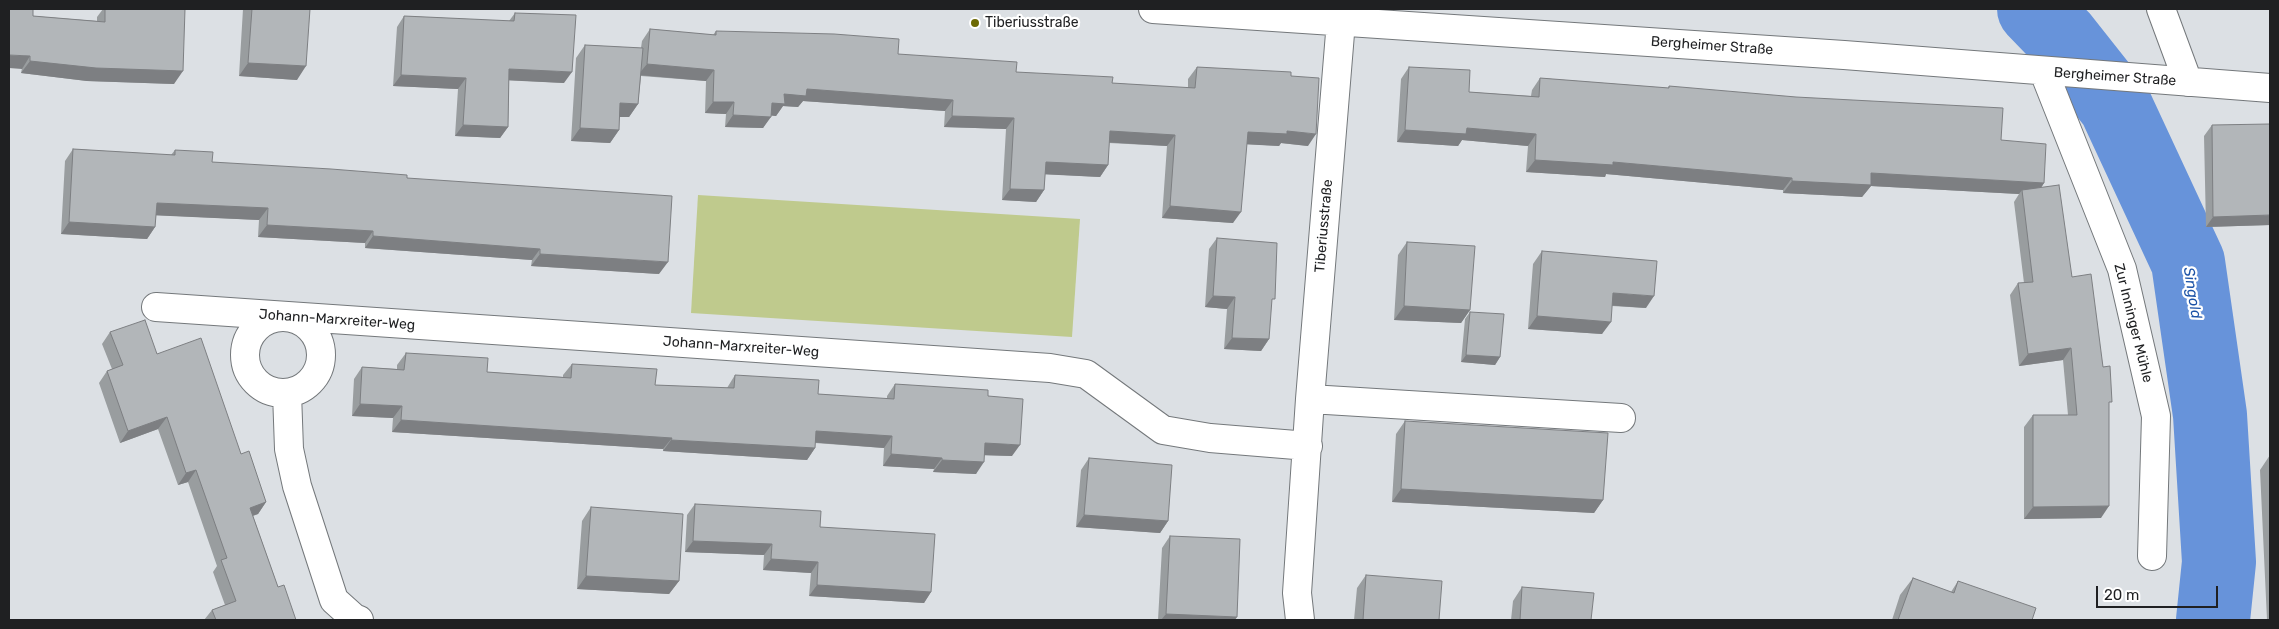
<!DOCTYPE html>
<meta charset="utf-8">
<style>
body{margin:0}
#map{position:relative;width:2279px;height:629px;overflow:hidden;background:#dce0e4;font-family:Rubik,sans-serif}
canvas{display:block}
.frame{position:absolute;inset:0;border:10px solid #1f2022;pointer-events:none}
.scale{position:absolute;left:2096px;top:586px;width:122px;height:22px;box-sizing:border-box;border:2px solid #1f2022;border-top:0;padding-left:6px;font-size:15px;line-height:18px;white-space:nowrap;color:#1f2022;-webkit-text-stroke:4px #fff;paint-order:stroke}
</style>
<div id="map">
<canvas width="2279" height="629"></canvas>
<div class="frame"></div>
<div class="scale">20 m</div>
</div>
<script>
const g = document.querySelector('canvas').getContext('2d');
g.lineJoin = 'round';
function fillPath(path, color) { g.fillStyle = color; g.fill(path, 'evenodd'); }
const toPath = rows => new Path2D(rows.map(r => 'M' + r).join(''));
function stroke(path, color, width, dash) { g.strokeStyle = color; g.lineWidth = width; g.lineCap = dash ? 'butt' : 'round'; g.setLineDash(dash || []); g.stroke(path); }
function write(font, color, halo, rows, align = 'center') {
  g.font = font + ' Rubik,sans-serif'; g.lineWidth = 4.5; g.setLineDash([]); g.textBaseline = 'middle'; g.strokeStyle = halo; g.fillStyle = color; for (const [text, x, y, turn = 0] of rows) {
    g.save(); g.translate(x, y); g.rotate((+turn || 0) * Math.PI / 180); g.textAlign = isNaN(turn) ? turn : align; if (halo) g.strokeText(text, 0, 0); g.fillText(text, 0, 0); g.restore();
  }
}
const green = toPath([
 [698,195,1080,219,1072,337,691,313]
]);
const river = toPath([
 [2034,9,2062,38,2115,105,2188,262,2210,415,2219,562,2213,620]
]);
const minor = toPath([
 [1153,9,1844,55,2270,88],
 [2161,9,2188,82],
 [2044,72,2122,269,2156,416,2152,556],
 [156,307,1050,368,1086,374,1163,430,1210,438,1308,446],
 '245 355a38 38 0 1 1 76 0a38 38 0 1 1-76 0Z',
 [287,393,289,449,297,486,334,600,354,618,359,620],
 [1310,399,1621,418],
 [1300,620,1297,593,1310,399,1342,9]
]);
const wall = toPath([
 [103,9,185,9,174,84,87,81,21,73,33,16,97,21,97,17],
 [243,9,310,9,297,80,239,76],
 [515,13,564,83,509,80,508,127,500,138,455,136,458,89,393,86,397,27,404,16,509,21],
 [650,29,713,35,716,31,898,54,1016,72,1112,83,1188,88,1188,79,1197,67,1291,76,1308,146,1281,143,1279,146,1247,144,1233,223,1162,218,1167,146,1109,143,1108,165,1100,177,1045,174,1044,190,1036,202,1002,200,1006,129,944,127,945,111,803,101,798,107,783,106,776,116,771,115,763,128,725,127,726,114,705,113,706,81,641,76,638,104,629,117,619,117,619,130,610,143,571,141,576,58,585,45,641,48,642,41],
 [1409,67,1469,92,1531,96,1532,90,1540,78,1668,88,1669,86,2001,140,2044,183,2041,188,2072,277,2109,407,2101,518,2024,519,2024,427,2033,415,2068,415,2063,360,2019,366,2010,295,2018,283,2024,283,2014,202,2019,194,1871,186,1862,197,1783,193,1783,190,1606,174,1605,177,1526,172,1528,146,1462,140,1458,146,1397,142,1401,79],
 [2212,125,2270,225,2206,227,2204,136],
 [73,149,171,155,175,150,212,162,407,178,659,274,531,266,532,260,365,248,365,243,258,237,259,220,156,215,155,227,147,239,61,234,65,161],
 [1217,238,1269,339,1261,351,1224,349,1227,309,1205,307,1209,249],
 [1407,242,1470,310,1461,323,1394,320,1398,255],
 [1542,251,1646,308,1612,306,1602,334,1528,329,1533,264],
 [1470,312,1500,357,1495,365,1461,362,1465,319],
 [110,332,157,354,241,454,266,502,258,514,253,516,278,587,296,620,204,620,212,610,225,605,213,572,217,566,188,482,178,485,158,429,120,443,99,383,107,371,112,369,102,344],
 [406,353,487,372,563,377,563,375,572,364,655,385,727,388,735,375,818,394,887,399,887,396,895,384,988,396,1012,456,984,455,976,474,933,472,934,469,883,466,884,448,815,443,815,448,807,460,663,451,663,449,392,432,393,418,352,416,354,379,362,367,397,369,397,365],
 [1405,421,1603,500,1594,513,1392,502,1396,434],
 [2270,455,2270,620,2267,620,2260,470],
 [1089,458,1168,521,1160,533,1076,527,1081,470],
 [695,504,820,527,931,592,924,603,809,596,811,573,763,570,764,555,685,552,687,515],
 [591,507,679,581,669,594,577,589,582,521],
 [1170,536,1235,620,1158,620,1162,548],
 [1366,575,1439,620,1354,620,1357,588],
 [1913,578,1951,592,1958,581,2032,620,1892,620,1900,595],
 [1522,587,1591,620,1511,620,1513,601]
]);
const shadedWall = toPath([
 [9,55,30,56,22,69,9,68],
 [30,61,183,71,174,84,87,81,21,73],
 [248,63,306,66,297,80,239,76],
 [647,64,714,70,706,81,638,75],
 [509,69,572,72,564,83,501,80],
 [401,75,466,78,458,89,393,86],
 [807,89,953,100,945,111,803,101,798,107,783,106,776,116,763,115,772,103,784,94],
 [713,102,734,102,726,114,705,113],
 [620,103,638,104,629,117,611,117],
 [733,115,771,117,763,128,725,127],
 [952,116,1014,118,1006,129,944,127],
 [463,125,508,127,500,138,455,136],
 [580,128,619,130,610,143,571,141],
 [1467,128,1536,134,1528,146,1462,140,1458,146,1397,142,1405,130],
 [1110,131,1175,135,1167,146,1102,142],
 [1287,131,1316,134,1308,146,1281,143,1279,146,1240,144,1248,132],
 [1535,160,1613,162,1792,178,1783,190,1606,174,1605,177,1526,172],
 [1046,162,1108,165,1100,177,1038,174],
 [1871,173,2044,183,2036,195,2022,190,2019,194,1871,186,1862,197,1783,193,1792,181],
 [1010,189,1044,190,1036,202,1002,200],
 [157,203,268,208,259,220,148,215],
 [1170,206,1241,212,1233,223,1162,218],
 [2270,215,2270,225,2206,227,2213,217],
 [69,222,155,227,147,239,61,234],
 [267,225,373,231,365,243,258,237],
 [373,236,540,249,532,260,365,248],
 [540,254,668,262,659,274,531,266],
 [1613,293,1654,296,1646,308,1605,305],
 [1213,296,1235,297,1227,309,1205,307],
 [1404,306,1470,310,1461,323,1394,320],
 [1537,316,1611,322,1602,334,1528,329],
 [1232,338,1269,339,1261,351,1224,349],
 [2071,348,2063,360,2019,366,2028,354],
 [1466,355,1500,357,1495,365,1461,362],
 [360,404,402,406,393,418,352,416],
 [167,417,158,429,120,443,128,431],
 [401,420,672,438,663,449,392,432],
 [816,431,892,436,884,448,808,442],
 [671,440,815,448,807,460,663,451],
 [985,443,1020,445,1012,456,977,455],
 [891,454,942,458,934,469,883,466],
 [942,460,984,462,976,474,933,472],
 [196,470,188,482,178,485,186,473],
 [1401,489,1603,500,1594,513,1392,502],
 [266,502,258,514,242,519,250,508],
 [2109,506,2101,518,2024,519,2033,507],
 [1084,515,1168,521,1160,533,1076,527],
 [693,541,772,544,764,555,685,552],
 [771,559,818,562,811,573,763,570],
 [586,576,679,581,669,594,577,589],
 [817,585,931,592,924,603,809,596],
 [1166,614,1237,617,1235,620,1161,620]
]);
const building = toPath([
 [9,9,33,9,33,16,105,22,105,9,185,9,183,71,96,68,30,61,30,56,9,55,9,9],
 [252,9,310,9,306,66,248,63,252,9],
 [515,13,576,15,572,72,509,69,508,127,463,125,466,78,401,75,404,16,514,21,515,13],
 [650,29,716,35,716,31,834,34,899,39,898,54,1017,62,1016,72,1113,77,1112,83,1195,88,1197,67,1291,72,1291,76,1319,78,1316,134,1287,131,1287,134,1248,132,1241,212,1170,206,1175,135,1110,131,1108,165,1046,162,1044,190,1010,189,1014,118,952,116,953,100,807,89,806,96,784,94,785,104,772,103,771,117,733,115,734,102,713,102,714,70,647,64,650,29],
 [585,45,643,48,638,104,620,103,619,130,580,128,585,45],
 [1409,67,1470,70,1469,92,1539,97,1540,78,1669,88,1669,86,1796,97,2003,108,2001,140,2046,144,2044,183,1871,173,1871,185,1792,181,1792,178,1613,162,1613,165,1535,160,1536,134,1467,128,1466,134,1405,130,1409,67],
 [2270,124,2270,215,2213,217,2212,125,2270,124],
 [73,149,175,155,175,150,213,152,212,162,331,169,407,175,407,178,672,196,668,262,540,254,540,249,373,236,373,231,267,225,268,208,157,203,155,227,69,222,73,149],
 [2059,185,2072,277,2091,274,2103,367,2110,366,2112,402,2109,402,2109,506,2033,507,2033,415,2077,415,2071,348,2028,354,2018,283,2033,282,2022,190,2059,185],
 [1217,238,1277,243,1275,299,1272,299,1269,339,1232,338,1235,297,1213,296,1217,238],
 [1407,242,1475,246,1470,310,1404,306,1407,242],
 [1542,251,1657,261,1654,296,1613,293,1611,322,1537,316,1542,251],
 [1470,312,1504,314,1500,357,1466,355,1470,312],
 [145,320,157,354,201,338,241,454,249,451,266,502,250,508,278,587,284,585,296,620,216,620,212,610,236,601,221,560,227,558,196,470,186,473,167,417,128,431,107,371,123,365,110,332,145,320],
 [406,353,488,358,487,372,571,378,572,364,657,369,655,385,734,388,735,375,819,380,818,394,894,399,895,384,988,390,988,396,1023,399,1020,445,985,443,984,462,942,460,942,458,891,454,892,436,816,431,815,448,671,440,672,438,401,420,402,406,360,404,362,367,404,370,406,353],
 [1405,421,1608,433,1603,500,1401,489,1405,421],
 [1089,458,1172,465,1168,521,1084,515,1089,458],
 [695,504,821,511,820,527,935,534,931,592,817,585,818,562,771,559,772,544,693,541,695,504],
 [591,507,683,514,679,581,586,576,591,507],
 [1170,536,1240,539,1237,617,1166,614,1170,536],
 [1366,575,1442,581,1439,620,1363,620,1366,575],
 [1913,578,1954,593,1958,581,2036,608,2032,620,1898,620,1913,578],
 [1522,587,1594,593,1591,620,1520,620,1522,587]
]);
const markers = [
 [975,23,5,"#6c6903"]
];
const poiNames = [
 ["Tiberiusstraße",985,23]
];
const streetNames = [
 ["Bergheimer Straße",1712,46,4],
 ["Bergheimer Straße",2115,77,4],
 ["Tiberiusstraße",1324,226,-85],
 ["Johann-Marxreiter-Weg",337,320,4],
 ["Zur Inninger Mühle",2133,323,76],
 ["Johann-Marxreiter-Weg",741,347,4]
];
const waterNames = [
 ["Singold",2192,293,81]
];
fillPath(green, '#bfca8d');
stroke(river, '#6793da', 74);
stroke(minor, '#74787b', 30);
stroke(minor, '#fff', 28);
fillPath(wall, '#999d9f');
fillPath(shadedWall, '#7d7f82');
fillPath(building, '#b2b6b9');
stroke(building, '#7d7f82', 1);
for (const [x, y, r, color] of markers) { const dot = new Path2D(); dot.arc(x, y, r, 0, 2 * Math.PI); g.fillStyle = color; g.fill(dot); stroke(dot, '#fff', 2); }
write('14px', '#1f2022', '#fff', poiNames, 'left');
write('14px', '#1f2022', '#fff', streetNames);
write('italic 15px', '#1d53a7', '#fff', waterNames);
</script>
